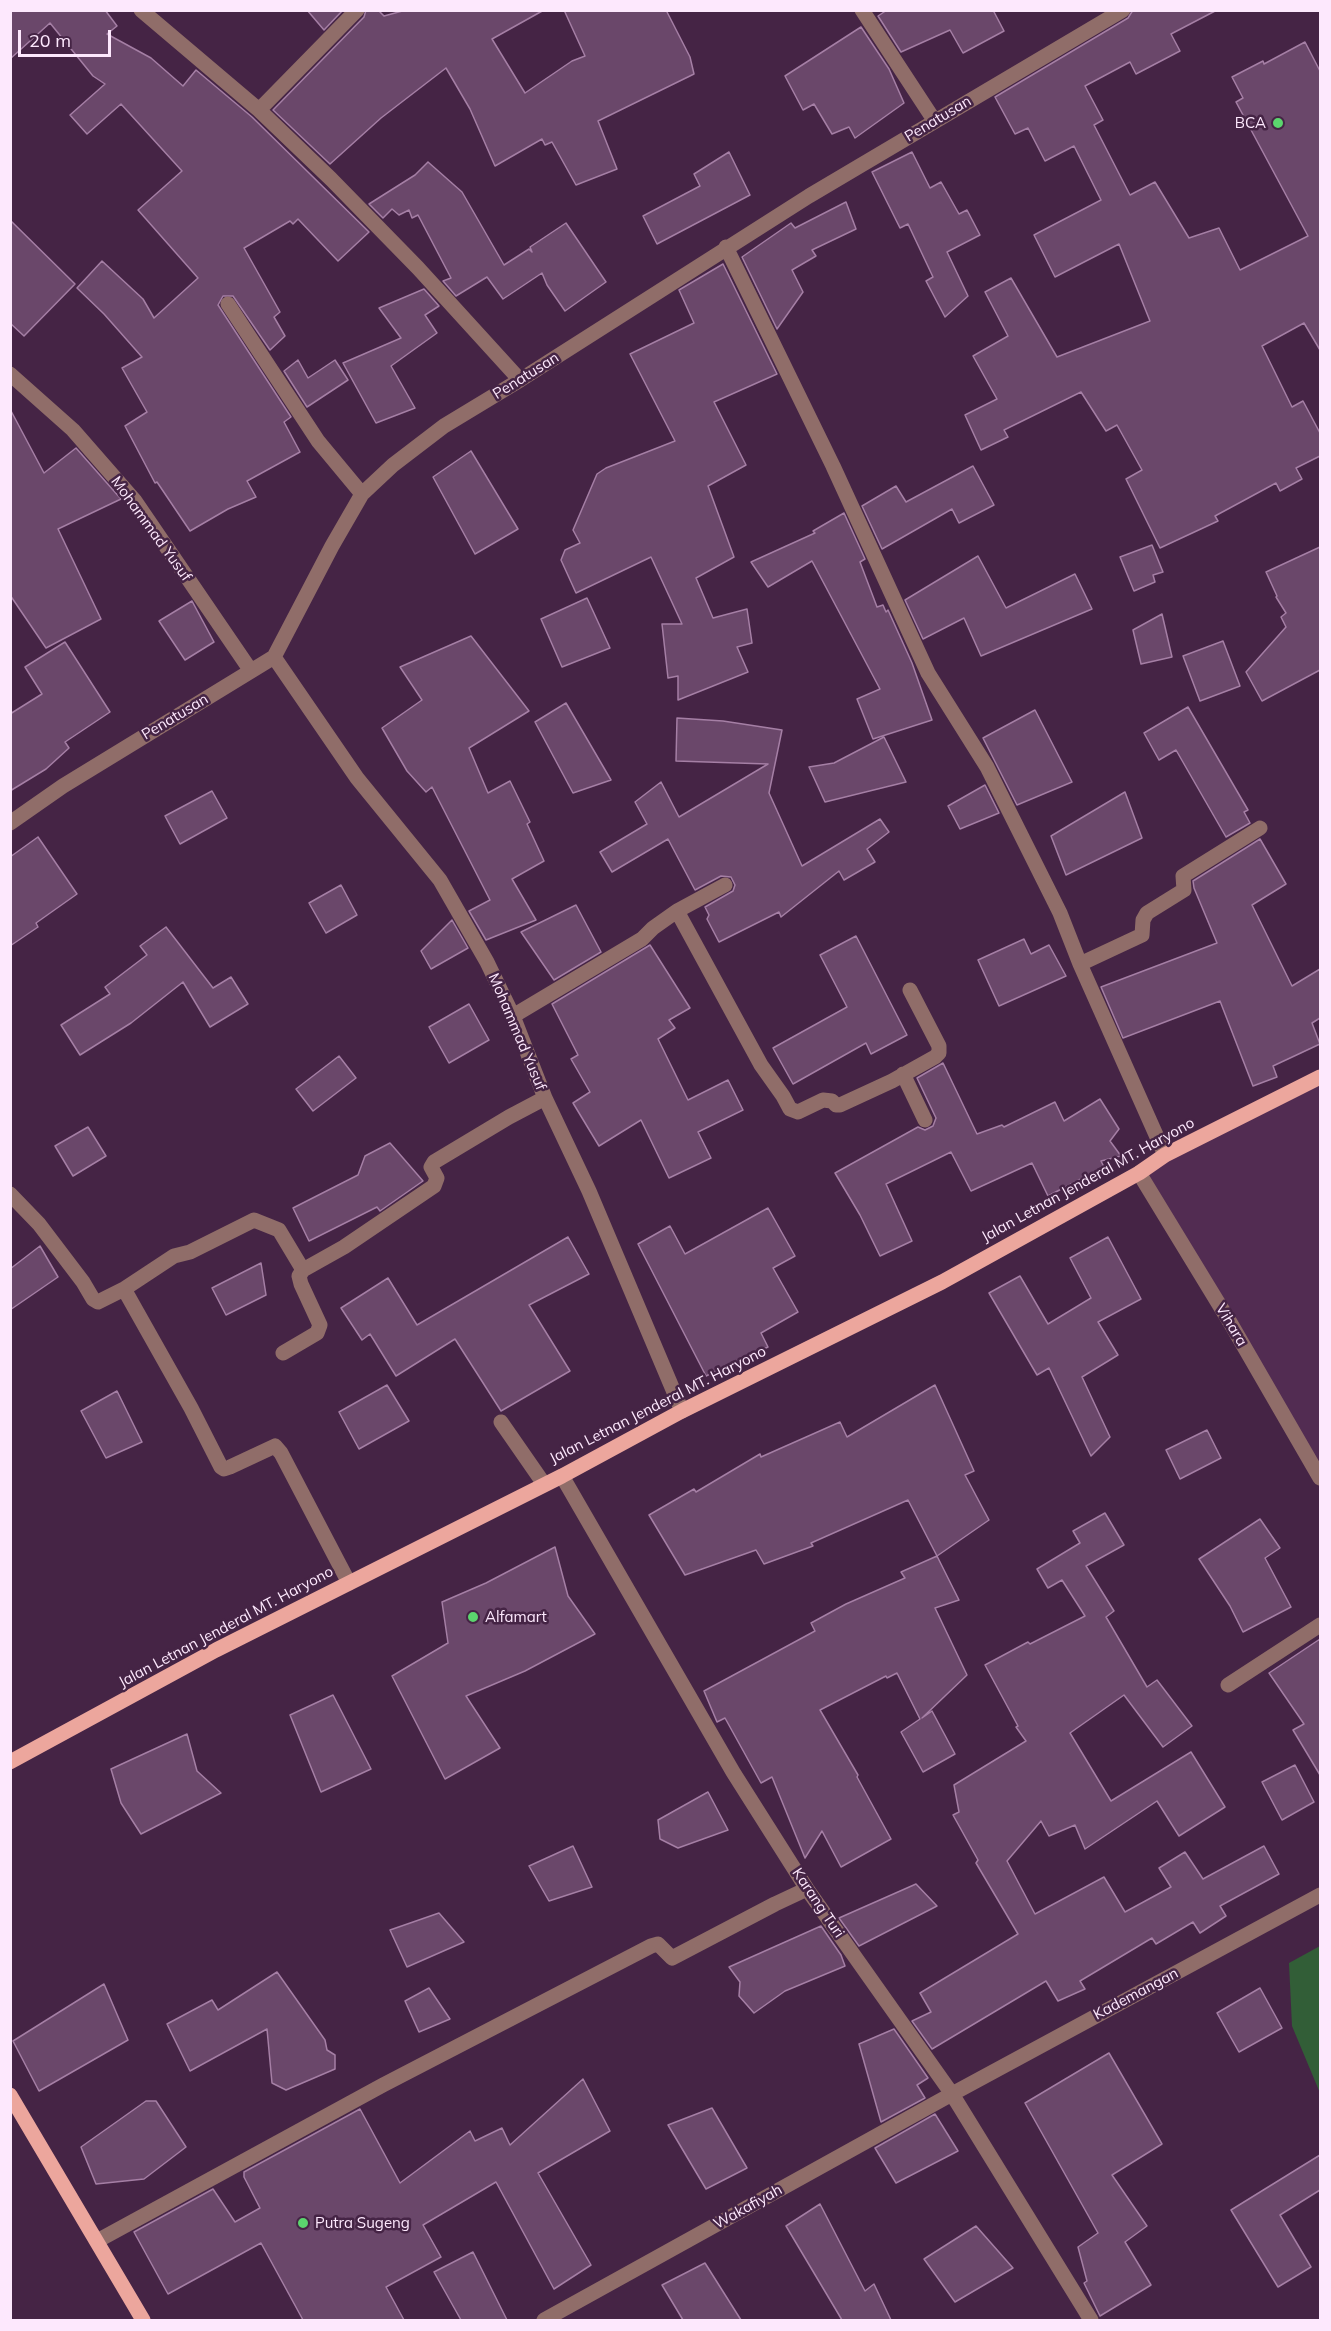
<!DOCTYPE html>
<style>
body{margin:0}
#map{position:relative;width:1331px;height:2331px;overflow:hidden;background:#452445;font-family:Mulish,sans-serif}
canvas{display:block}
.frame{position:absolute;inset:0;border:12px solid #fde8fd;pointer-events:none}
.scale{position:absolute;left:18px;top:30px;width:93px;height:27px;box-sizing:border-box;border:3px solid #fde8fd;border-top:0;padding-left:8px;font-size:18px;line-height:21px;white-space:nowrap;color:#fde8fd;-webkit-text-stroke:4px #452445;paint-order:stroke}
</style>
<div id="map">
<canvas width="1331" height="2331"></canvas>
<div class="frame"></div>
<div class="scale">20 m</div>
</div>
<script>
const g = document.querySelector('canvas').getContext('2d');
g.lineJoin = 'round';
function fillPath(path, color) { g.fillStyle = color; g.fill(path, 'evenodd'); }
const toPath = rows => new Path2D(rows.map(r => 'M' + r).join(''));
function stroke(path, color, width, dash) { g.strokeStyle = color; g.lineWidth = width; g.lineCap = dash ? 'butt' : 'round'; g.setLineDash(dash || []); g.stroke(path); }
function write(font, color, halo, rows, align = 'center') {
  g.font = font + ' Mulish,sans-serif'; g.lineWidth = 5; g.setLineDash([]); g.textBaseline = 'middle'; g.strokeStyle = halo; g.fillStyle = color; for (const [text, x, y, turn = 0] of rows) {
    g.save(); g.translate(x, y); g.rotate((+turn || 0) * Math.PI / 180); g.textAlign = isNaN(turn) ? turn : align; if (halo) g.strokeText(text, 0, 0); g.fillText(text, 0, 0); g.restore();
  }
}
const built = toPath([
 [1320,1085,1320,1478,1146,1173,1166,1160]
]);
const green = toPath([
 [1320,1946,1320,2093,1292,2026,1289,1963]
]);
const building = toPath([
 [10,10,105,10,117,26,107,34,151,58,183,86,196,70,252,117,369,232,338,261,298,219,293,224,290,221,244,248,280,312,274,317,285,336,270,350,233,296,223,296,218,305,291,417,284,422,300,452,247,481,256,497,228,509,190,531,157,482,155,483,125,426,147,412,122,368,142,357,104,314,77,288,102,261,143,299,154,318,198,278,138,210,182,171,121,104,87,134,70,115,105,84,93,76,50,23,10,59,10,10],
 [307,10,343,10,324,30,307,10],
 [366,10,378,10,384,16,406,10,544,10,492,39,525,93,572,61,585,56,564,10,666,10,690,57,694,74,598,121,617,169,576,185,552,142,545,145,542,139,495,166,470,109,446,68,381,118,330,164,273,110,364,17,366,10],
 [887,10,993,10,1004,31,963,53,950,30,901,52,878,16,887,10],
 [1133,10,1217,10,1171,34,1180,51,1136,74,1130,62,1085,86,1103,120,1094,125,1130,195,1155,182,1189,238,1219,228,1240,270,1308,236,1236,102,1243,98,1232,77,1263,61,1264,64,1305,42,1320,71,1320,350,1304,323,1262,346,1292,407,1303,401,1320,433,1320,456,1296,468,1302,479,1280,491,1276,483,1215,516,1218,521,1160,548,1126,479,1142,470,1117,425,1106,431,1081,392,1004,430,1008,437,981,450,965,415,997,399,973,356,1008,336,985,292,1011,278,1057,357,1150,321,1119,244,1055,277,1034,235,1101,200,1074,146,1045,161,1028,128,1015,134,995,97,1128,18,1133,10],
 [861,27,889,69,904,103,855,138,849,127,832,134,814,104,803,110,785,76,861,27],
 [729,152,750,195,657,244,643,216,700,186,694,174,729,152],
 [912,152,930,188,941,182,959,214,967,210,980,235,947,252,968,296,945,317,926,281,933,277,908,224,900,228,872,172,912,152],
 [428,162,462,192,504,265,529,249,532,252,530,247,566,223,606,282,565,311,547,285,542,273,503,299,487,277,456,296,443,281,451,278,418,215,412,218,409,210,399,215,392,209,383,218,369,204,415,175,428,162],
 [846,202,856,229,812,250,816,256,792,270,803,292,777,329,742,257,791,223,795,228,846,202],
 [10,220,75,284,24,336,10,323,10,220],
 [723,264,777,374,714,402,746,465,708,486,734,557,696,578,713,618,747,609,752,643,737,647,748,672,678,700,678,676,668,678,662,624,682,624,651,557,576,593,561,560,565,550,580,543,573,530,597,474,606,468,675,441,630,354,694,323,679,290,723,264],
 [424,289,439,306,425,315,437,333,391,366,415,408,376,423,343,363,401,338,379,308,424,289],
 [298,360,308,378,335,360,348,380,307,407,284,371,298,360],
 [10,409,44,473,76,448,121,499,58,529,101,619,46,648,10,595,10,409],
 [471,451,518,529,475,554,433,477,471,451],
 [973,466,994,505,959,523,952,509,882,549,862,506,896,486,906,502,973,466],
 [844,513,865,559,860,562,877,607,883,605,886,612,888,610,912,663,932,720,873,739,857,699,880,689,812,561,768,587,751,562,815,533,813,531,844,513],
 [1152,545,1163,572,1153,575,1155,582,1134,591,1120,557,1152,545],
 [1320,547,1320,670,1262,701,1246,672,1286,627,1281,617,1286,613,1276,597,1277,596,1266,572,1320,547],
 [978,556,1006,608,1075,574,1092,609,981,656,964,618,923,639,905,600,978,556],
 [587,598,610,648,562,667,541,619,587,598],
 [192,601,214,642,185,660,159,621,192,601],
 [1162,614,1172,657,1141,664,1133,630,1162,614],
 [471,636,529,711,469,748,488,793,510,781,530,822,527,824,544,861,512,879,536,920,486,940,469,911,490,900,432,787,426,792,407,771,382,728,422,700,400,667,471,636],
 [1223,641,1240,686,1200,701,1183,656,1223,641],
 [65,642,110,712,65,742,69,748,46,769,10,791,10,714,42,694,25,667,65,642],
 [566,703,611,780,573,793,535,722,566,703],
 [1188,707,1248,810,1244,812,1250,823,1226,837,1176,750,1159,760,1144,733,1188,707],
 [1035,710,1072,782,1017,805,983,738,1035,710],
 [677,718,723,721,782,730,769,793,802,866,880,819,889,832,867,849,875,862,844,880,839,871,781,917,779,912,719,942,707,919,709,915,705,907,733,891,735,885,731,877,721,876,695,890,668,839,612,872,600,852,647,824,635,802,661,782,679,817,768,764,676,761,677,718],
 [884,737,906,782,825,802,809,767,834,763,884,737],
 [985,785,999,813,960,829,948,806,985,785],
 [212,791,227,818,180,844,165,816,212,791],
 [1125,792,1142,838,1066,875,1051,836,1125,792],
 [38,837,77,894,36,923,38,927,10,946,10,857,38,837],
 [1260,839,1286,884,1252,905,1292,986,1320,969,1320,1018,1312,1023,1320,1044,1273,1066,1277,1077,1253,1086,1220,1001,1123,1038,1101,987,1217,943,1194,888,1193,881,1260,839],
 [341,885,357,915,326,933,309,903,341,885],
 [576,905,601,952,554,980,521,932,576,905],
 [452,920,468,948,431,969,421,951,452,920],
 [166,927,213,988,231,977,248,1004,210,1027,183,982,131,1023,80,1055,61,1025,110,994,105,987,147,955,140,946,166,927],
 [856,936,907,1035,871,1054,866,1043,793,1084,773,1048,847,1007,820,955,856,936],
 [1024,939,1031,954,1049,945,1066,976,999,1006,978,960,1024,939],
 [650,945,690,1008,669,1020,675,1028,658,1039,688,1100,728,1080,743,1110,698,1132,711,1158,669,1178,641,1120,599,1146,573,1103,590,1092,571,1059,578,1055,552,1004,650,945],
 [469,1004,489,1040,449,1063,429,1027,469,1004],
 [339,1056,356,1078,313,1111,296,1089,339,1056],
 [943,1063,977,1134,1002,1125,1004,1127,1055,1102,1064,1121,1100,1099,1119,1129,1110,1141,1121,1156,1101,1161,1104,1167,1048,1196,1032,1163,971,1191,951,1152,886,1184,912,1241,880,1256,860,1215,835,1173,918,1127,925,1130,933,1126,936,1118,917,1078,943,1063],
 [88,1127,106,1156,73,1176,55,1146,88,1127],
 [390,1143,423,1181,380,1211,377,1207,309,1241,293,1208,358,1175,365,1156,390,1143],
 [768,1208,795,1256,773,1268,798,1312,761,1333,768,1347,706,1376,638,1244,670,1226,685,1254,768,1208],
 [568,1237,589,1274,529,1305,570,1371,501,1411,455,1339,396,1376,370,1334,362,1340,341,1308,388,1278,417,1325,568,1237],
 [1108,1237,1141,1299,1098,1322,1118,1355,1082,1377,1110,1437,1091,1456,1049,1368,1037,1375,989,1293,1020,1276,1048,1324,1091,1298,1070,1258,1108,1237],
 [40,1246,58,1277,10,1310,10,1269,40,1246],
 [261,1263,266,1295,226,1315,212,1288,261,1263],
 [387,1385,409,1421,359,1449,339,1412,387,1385],
 [935,1385,974,1471,965,1475,989,1520,937,1556,908,1500,811,1543,813,1546,764,1564,756,1550,685,1575,649,1515,694,1489,696,1492,760,1454,761,1457,840,1422,847,1437,935,1385],
 [117,1391,142,1442,106,1458,81,1411,117,1391],
 [1207,1430,1221,1458,1180,1479,1166,1450,1207,1430],
 [1105,1513,1124,1545,1086,1566,1114,1611,1106,1617,1147,1687,1157,1680,1192,1726,1163,1747,1124,1695,1070,1733,1111,1801,1191,1752,1225,1807,1179,1836,1157,1801,1085,1849,1075,1825,1049,1836,1041,1821,1007,1861,1035,1914,1104,1877,1125,1912,1171,1887,1159,1868,1185,1852,1203,1879,1264,1846,1279,1874,1220,1906,1226,1916,1200,1933,1193,1922,1156,1944,1152,1938,1080,1981,1085,1989,1058,2001,1046,1981,932,2049,912,2021,931,2012,920,1993,1018,1934,976,1863,978,1860,953,1815,959,1812,954,1785,1026,1741,1016,1727,1018,1726,985,1665,1028,1642,1030,1644,1085,1616,1062,1580,1048,1588,1037,1569,1080,1543,1073,1531,1105,1513],
 [1260,1519,1280,1548,1265,1558,1291,1607,1243,1632,1230,1606,1199,1559,1260,1519],
 [555,1547,568,1596,595,1634,525,1671,466,1696,500,1748,445,1779,392,1676,448,1643,442,1602,486,1583,555,1547],
 [937,1556,959,1600,935,1608,967,1675,922,1718,932,1711,955,1754,923,1772,901,1732,920,1719,897,1673,887,1678,886,1676,820,1710,858,1775,857,1777,891,1839,841,1867,822,1831,805,1858,772,1777,761,1783,725,1718,717,1722,704,1691,815,1631,811,1623,846,1604,905,1578,901,1572,937,1556],
 [1320,1639,1320,1775,1293,1730,1304,1724,1269,1673,1320,1639],
 [333,1695,371,1769,321,1792,290,1715,333,1695],
 [187,1734,197,1771,221,1793,141,1834,121,1803,111,1769,187,1734],
 [1295,1765,1314,1802,1282,1820,1262,1782,1295,1765],
 [708,1792,728,1830,678,1848,660,1839,658,1820,708,1792],
 [573,1846,592,1887,549,1901,529,1866,573,1846],
 [916,1884,937,1906,859,1946,839,1918,916,1884],
 [439,1913,464,1942,407,1967,390,1930,439,1913],
 [821,1926,841,1955,845,1966,785,1991,754,2013,739,1996,740,1982,729,1967,821,1926],
 [277,1972,325,2040,327,2050,335,2055,335,2069,286,2090,272,2083,267,2029,190,2071,167,2024,212,2000,218,2010,277,1972],
 [104,1984,128,2040,39,2091,13,2041,104,1984],
 [429,1988,450,2019,419,2032,405,2001,429,1988],
 [1260,1988,1282,2028,1239,2052,1217,2013,1260,1988],
 [894,2029,928,2078,917,2085,925,2098,881,2122,859,2044,894,2029],
 [1109,2053,1162,2144,1112,2175,1147,2226,1125,2242,1151,2285,1100,2316,1084,2283,1087,2281,1078,2247,1098,2233,1025,2103,1109,2053],
 [583,2079,610,2131,538,2173,591,2265,554,2289,496,2182,423,2225,441,2257,386,2287,404,2320,303,2320,261,2243,168,2294,134,2232,213,2189,235,2222,260,2208,244,2177,244,2172,360,2109,400,2183,470,2131,475,2141,502,2128,510,2145,583,2079],
 [146,2101,156,2101,186,2147,144,2179,96,2184,81,2147,146,2101],
 [712,2108,747,2168,706,2189,668,2125,712,2108],
 [935,2114,958,2151,896,2183,875,2148,935,2114],
 [1320,2155,1320,2190,1280,2215,1311,2267,1278,2287,1231,2210,1320,2155],
 [820,2204,865,2291,874,2284,891,2320,842,2320,786,2226,820,2204],
 [976,2226,1013,2268,955,2302,924,2259,976,2226],
 [473,2252,507,2320,461,2320,434,2272,473,2252],
 [705,2263,741,2320,683,2320,662,2285,705,2263]
]);
const minor = toPath([
 [141,10,259,110,331,179,418,268,520,380],
 [862,10,934,120],
 [259,110,357,10],
 [726,247,833,466,928,673,987,767,1060,913,1080,964,1165,1155],
 [228,304,318,441,362,494],
 [10,374,73,430,135,501,251,671],
 [274,657,357,778,440,880,487,962,513,1016,545,1098,589,1191,682,1411],
 [10,823,63,786,274,657,332,546,362,494,393,465,444,426,520,380,809,196,1123,10],
 [677,911,725,885],
 [1080,964,1142,935,1143,920,1147,913,1184,890,1183,876,1260,828],
 [513,1016,642,939,653,928,677,911,761,1065,783,1096,790,1109,798,1112,823,1100,832,1101,836,1105,840,1105,892,1081,935,1057,939,1053,939,1046,910,990],
 [903,1074,925,1120],
 [1139,1173,1231,1324,1320,1478],
 [10,1194,39,1224,83,1282,93,1299,98,1302,124,1289,174,1256,190,1252,254,1220,279,1230,303,1270],
 [124,1289,191,1408,221,1467,224,1469,230,1467,275,1446,281,1453,349,1583],
 [283,1353,317,1333,320,1325,301,1284,299,1276,303,1270,344,1247,434,1186,437,1178,431,1167,434,1162,509,1117,545,1098],
 [501,1422,544,1484],
 [562,1476,733,1772,807,1889,952,2094,1091,2320],
 [1228,1685,1320,1625],
 [97,2241,383,2085,651,1946,658,1944,672,1958,775,1904,807,1889],
 [544,2320,952,2094,1320,1895]
]);
const major = toPath([
 [10,1762,216,1650,562,1476,682,1411,942,1282,1139,1173,1165,1155,1320,1077],
 [10,2095,143,2320]
]);
const markers = [
 [1278,123,6,"#5bd56e"],
 [473,1617,6,"#5bd56e"],
 [303,2223,6,"#5bd56e"]
];
const streetNames = [
 ["Penatusan",938,119,-31],
 ["Penatusan",526,376,-32],
 ["Mohammad Yusuf",151,529,54],
 ["Penatusan",175,717,-31],
 ["Mohammad Yusuf",517,1032,67],
 ["Jalan Letnan Jenderal MT. Haryono",1088,1180,-29],
 ["Vihara",1231,1325,59],
 ["Jalan Letnan Jenderal MT. Haryono",658,1405,-27],
 ["Jalan Letnan Jenderal MT. Haryono",226,1627,-28],
 ["Karang Turi",818,1903,56],
 ["Kademangan",1136,1994,-28],
 ["Wakafiyah",748,2207,-29]
];
const poiNames = [
 ["BCA",1266,123,"right"],
 ["Alfamart",485,1617],
 ["Putra Sugeng",315,2223]
];
fillPath(built, '#522c52');
fillPath(green, '#325e37');
fillPath(building, '#6a476a');
stroke(building, '#a57fa5', 1.5);
stroke(minor, '#906d69', 15);
stroke(major, '#eca69d', 15);
for (const [x, y, r, color] of markers) { const dot = new Path2D(); dot.arc(x, y, r, 0, 2 * Math.PI); g.fillStyle = color; g.fill(dot); stroke(dot, '#452445', 2); }
write('15px', '#fde8fd', '#452445', streetNames);
write('15px', '#fde8fd', '#452445', poiNames, 'left');
</script>
